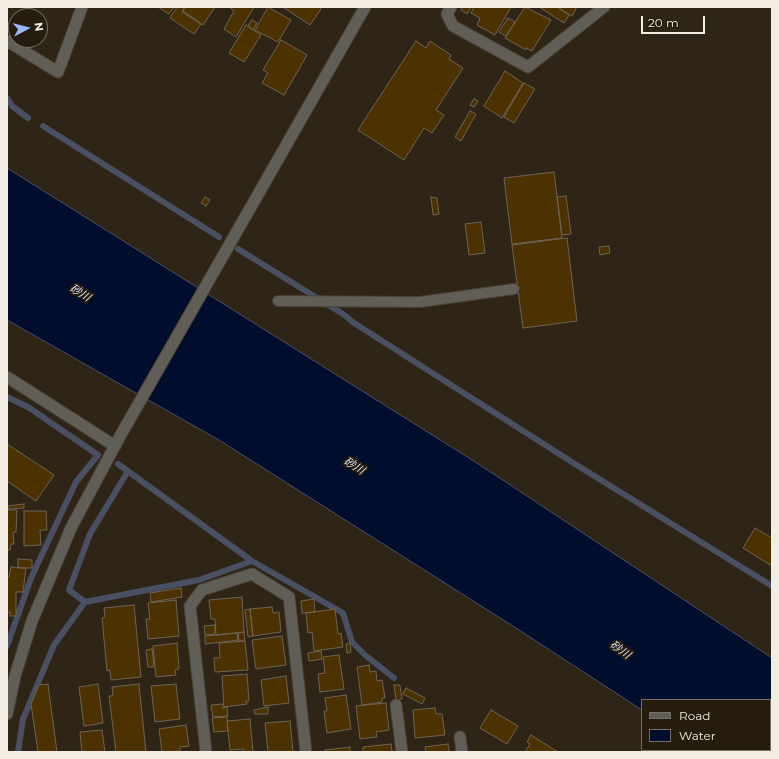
<!DOCTYPE html>
<meta charset="utf-8">
<style>
body{margin:0}
#map{position:relative;width:779px;height:759px;overflow:hidden;background:#2f2517;font-family:Montserrat,sans-serif}
canvas{display:block}
.frame{position:absolute;inset:0;border:8px solid #f3ece3;pointer-events:none}
.legend{position:absolute;left:641px;top:699px;width:130px;height:52px;box-sizing:border-box;background:#251c0e;border:1px solid #776f63;margin:0;padding:5px 7px;list-style:none;font-size:12px;color:#f3ece3}
.legend li{display:flex;align-items:center;gap:8px;height:20px}
.legend b{width:20px;border:1px solid #776f63}
.north{position:absolute;left:8px;top:8px;width:40px;height:40px;box-sizing:border-box;background:#251c0e;border:1px solid #776f63;border-radius:50%;rotate:83deg;font-size:11px;font-weight:700;line-height:16px;text-align:center;color:#f3ece3}
.north::after{content:'';display:block;margin:auto;width:14px;height:18px;background:#96b6fd;clip-path:polygon(50% 0,100% 100%,50% 72%,0 100%)}
.scale{position:absolute;left:641px;top:16px;width:64px;height:18px;box-sizing:border-box;border:2px solid #f3ece3;border-top:0;padding-left:5px;font-size:12px;line-height:14px;white-space:nowrap;color:#f3ece3;-webkit-text-stroke:3px #251c0e;paint-order:stroke}
</style>
<div id="map">
<canvas width="779" height="759"></canvas>
<div class="frame"></div>
<ul class="legend">
<li><b style="height:5px;background:#615e57"></b>Road</li>
<li><b style="height:11px;background:#000d2d"></b>Water</li>
</ul>
<div class="north">N</div>
<div class="scale">20 m</div>
</div>
<script>
const g = document.querySelector('canvas').getContext('2d');
g.lineJoin = 'round';
function fillPath(path, color) { g.fillStyle = color; g.fill(path, 'evenodd'); }
const toPath = rows => new Path2D(rows.map(r => 'M' + r).join(''));
function stroke(path, color, width, dash) { g.strokeStyle = color; g.lineWidth = width; g.lineCap = dash ? 'butt' : 'round'; g.setLineDash(dash || []); g.stroke(path); }
function write(font, color, halo, rows, align = 'center') {
  g.font = font + ' Montserrat,"Noto Sans JP",sans-serif'; g.lineWidth = 4; g.setLineDash([]); g.textBaseline = 'middle'; g.strokeStyle = halo; g.fillStyle = color; for (const [text, x, y, turn = 0] of rows) {
    g.save(); g.translate(x, y); g.rotate((+turn || 0) * Math.PI / 180); g.textAlign = isNaN(turn) ? turn : align; if (halo) g.strokeText(text, 0, 0); g.fillText(text, 0, 0); g.restore();
  }
}
const water = toPath([
 [7,168,480,465,772,658,772,752,706,752,703,750,770,750,770,700,642,700,642,710,516,628,219,440,7,320,7,168]
]);
const stream = toPath([
 [7,98,12,106,28,118],
 [43,126,219,237],
 [238,249,343,314,354,323,575,464,772,586],
 [7,397,28,407,98,455,76,482,31,578,7,646],
 [118,464,252,561,343,613,352,642,365,655,394,678],
 [85,602,199,580,252,561],
 [18,752,23,719,54,645,85,602,69,590,90,534,128,471]
]);
const building = toPath([
 [158,7,174,7,169,14,158,7],
 [177,7,185,7,182,12,201,24,194,34,170,18,177,7],
 [185,7,215,7,203,25,183,11,185,7],
 [229,7,254,7,236,37,224,29,234,11,229,7],
 [268,7,291,20,278,42,255,30,268,7],
 [283,7,320,7,321,9,310,25,283,7],
 [463,7,471,7,467,14,461,10,463,7],
 [474,7,511,7,495,35,477,25,480,18,471,13,474,7],
 [525,7,551,20,532,51,527,48,526,50,505,38,525,7],
 [539,7,557,7,569,15,564,23,539,7],
 [557,7,577,7,572,16,557,7],
 [508,18,515,22,506,36,499,32,508,18],
 [252,20,257,23,253,30,248,26,252,20],
 [246,25,261,35,244,62,229,53,246,25],
 [281,40,307,55,284,95,262,83,268,73,263,70,281,40],
 [416,41,426,48,430,41,451,55,449,59,463,68,436,110,444,115,432,133,424,128,404,160,358,130,416,41],
 [505,71,523,83,502,118,484,106,505,71],
 [524,83,535,89,514,123,504,117,524,83],
 [474,99,478,101,474,107,470,105,474,99],
 [470,111,476,114,461,141,455,137,470,111],
 [554,172,562,238,512,244,504,178,554,172],
 [566,196,571,234,562,235,557,197,566,196],
 [205,197,210,200,206,206,201,203,205,197],
 [431,197,437,198,439,214,433,215,431,197],
 [481,222,485,253,469,255,465,224,481,222],
 [567,238,577,321,523,328,512,245,567,238],
 [609,246,610,253,600,255,599,247,609,246],
 [7,444,54,475,36,501,7,481,7,444],
 [24,504,24,508,8,509,8,506,24,504],
 [7,510,17,510,16,532,13,532,14,544,11,544,10,550,7,550,7,510],
 [24,511,46,511,47,530,40,530,41,545,24,546,24,511],
 [755,528,772,538,772,566,743,548,755,528],
 [18,559,32,560,32,568,18,568,18,559],
 [11,567,26,568,23,592,16,592,16,616,10,616,10,612,7,612,7,577,9,577,11,567],
 [181,588,182,597,151,602,150,593,181,588],
 [242,597,244,632,216,635,215,619,211,619,209,600,242,597],
 [314,599,315,612,302,613,301,601,314,599],
 [176,600,179,636,148,639,146,619,150,619,148,603,176,600],
 [134,605,141,677,111,680,110,670,107,671,102,618,105,617,104,608,134,605],
 [272,607,273,613,279,612,281,632,253,636,250,609,272,607],
 [250,609,253,636,248,637,245,610,250,609],
 [335,609,338,634,341,633,343,647,314,651,312,632,308,633,306,613,335,609],
 [215,625,215,634,205,635,204,626,215,625],
 [244,632,245,641,239,641,238,633,244,632],
 [237,633,238,640,205,644,205,636,237,633],
 [282,636,286,665,256,669,252,640,282,636],
 [245,641,248,670,215,672,214,658,220,658,219,643,245,641],
 [177,643,179,669,175,670,176,675,156,677,153,646,177,643],
 [350,643,351,652,347,653,346,644,350,643],
 [152,649,154,667,148,667,146,650,152,649],
 [321,651,322,659,309,661,308,653,321,651],
 [339,655,344,689,320,692,318,674,325,673,323,657,339,655],
 [369,665,370,672,376,671,377,681,382,680,385,698,382,698,382,702,362,705,357,667,369,665],
 [247,674,249,701,246,701,247,704,224,707,222,676,247,674],
 [286,676,289,703,264,706,261,680,286,676],
 [48,684,57,752,38,752,31,704,39,685,48,684],
 [98,684,103,723,84,726,79,687,98,684],
 [139,684,146,752,116,752,109,696,113,696,112,687,139,684],
 [176,684,180,719,155,722,151,686,176,684],
 [394,685,400,685,402,699,396,700,394,685],
 [406,688,425,698,422,704,403,694,406,688],
 [346,695,351,729,327,733,324,711,327,711,325,698,346,695],
 [386,703,389,730,376,732,377,737,360,739,356,706,386,703],
 [223,704,223,708,227,707,228,716,213,717,211,705,223,704],
 [268,707,268,714,255,714,254,710,268,707],
 [435,708,436,714,442,714,445,735,415,738,413,710,435,708],
 [491,710,518,726,507,744,480,728,491,710],
 [227,717,228,731,214,732,212,718,227,717],
 [250,719,253,752,244,752,243,749,230,750,227,721,250,719],
 [290,721,293,752,268,752,265,723,290,721],
 [186,725,189,746,180,747,180,751,162,752,159,729,186,725],
 [102,730,105,752,82,752,80,732,102,730],
 [531,735,558,752,525,752,530,744,527,742,531,735],
 [391,744,392,752,363,752,363,747,391,744],
 [448,744,449,752,426,752,425,747,448,744],
 [350,747,350,752,325,752,325,750,350,747]
]);
const service = toPath([
 [278,301,420,302,514,289]
]);
const pedestrian = toPath([
 [7,714,15,676,32,621,71,528,119,438,365,7]
]);
const minor = toPath([
 [451,7,447,14,453,26,528,67,604,7],
 [7,41,58,72,82,7],
 [7,377,115,446],
 [396,705,402,752],
 [460,737,462,752],
 [206,752,190,606,202,590,252,574,289,597,306,752]
]);
const waterNames = [
 ["砂川",80,293,32],
 ["砂川",354,466,32],
 ["砂川",620,650,35]
];
fillPath(water, '#000d2d');
stroke(water, '#495064', 1);
stroke(stream, '#495064', 6);
fillPath(building, '#4c3101');
stroke(building, '#6f6454', 1);
stroke(service, '#4a4134', 12);
stroke(pedestrian, '#4a4134', 13);
stroke(minor, '#4a4134', 13);
stroke(service, '#615e57', 10);
stroke(pedestrian, '#615e57', 11);
stroke(minor, '#615e57', 11);
write('italic 11px', '#dae4f3', '#251c0e', waterNames);
</script>
